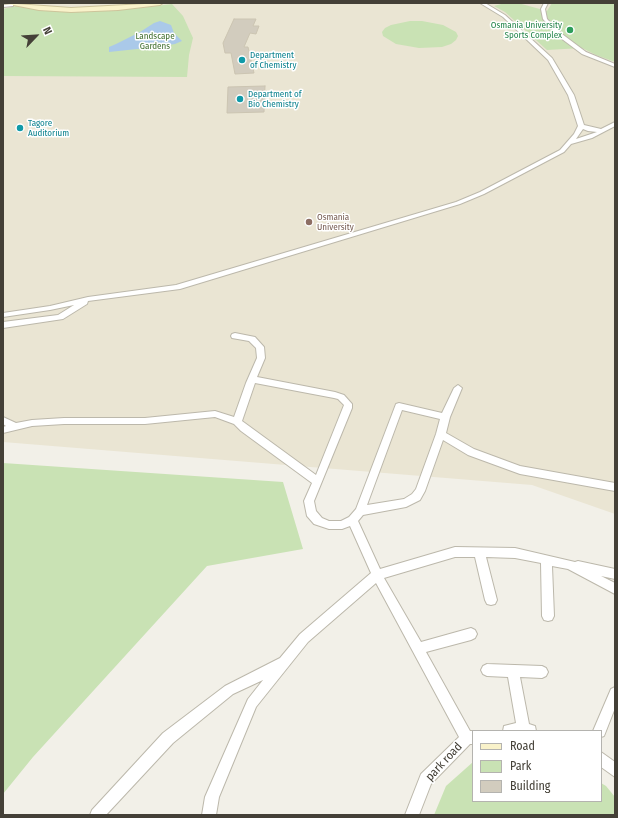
<!DOCTYPE html>
<style>
body{margin:0}
#map{position:relative;width:618px;height:818px;overflow:hidden;background:#f2f0e8;font-family:"Fira Sans Condensed",sans-serif}
canvas{display:block}
.frame{position:absolute;inset:0;border:4px solid #444037;pointer-events:none}
.legend{position:absolute;left:472px;top:730px;width:130px;height:72px;box-sizing:border-box;background:#fff;border:1px solid #b4b3af;margin:0;padding:5px 7px;list-style:none;font-size:12px;color:#444037}
.legend li{display:flex;align-items:center;gap:8px;height:20px}
.legend b{width:20px;border:1px solid #b4b3af}
.north{position:absolute;left:16px;top:16px;width:40px;height:40px;-webkit-text-stroke:3px #fff;paint-order:stroke;rotate:65deg;font-size:11px;font-weight:700;line-height:16px;text-align:center;color:#444037}
.north::after{content:'';display:block;margin:auto;width:14px;height:18px;background:#444037;clip-path:polygon(50% 0,100% 100%,50% 72%,0 100%)}
</style>
<div id="map">
<canvas width="618" height="818"></canvas>
<div class="frame"></div>
<ul class="legend">
<li><b style="height:5px;background:#f9f2ca"></b>Road</li>
<li><b style="height:11px;background:#c9e2b4"></b>Park</li>
<li><b style="height:11px;background:#d2ccbe"></b>Building</li>
</ul>
<div class="north">N</div>
</div>
<script>
const g = document.querySelector('canvas').getContext('2d');
g.lineJoin = 'round';
function fillPath(path, color) { g.fillStyle = color; g.fill(path, 'evenodd'); }
const toPath = rows => new Path2D(rows.map(r => 'M' + r).join(''));
function stroke(path, color, width, dash) { g.strokeStyle = color; g.lineWidth = width; g.lineCap = dash ? 'butt' : 'round'; g.setLineDash(dash || []); g.stroke(path); }
function write(font, color, halo, rows, align = 'center') {
  g.font = font + ' "Fira Sans Condensed",sans-serif'; g.lineWidth = 3; g.setLineDash([]); g.textBaseline = 'middle'; g.strokeStyle = halo; g.fillStyle = color; for (const [text, x, y, turn = 0] of rows) {
    g.save(); g.translate(x, y); g.rotate((+turn || 0) * Math.PI / 180); g.textAlign = isNaN(turn) ? turn : align; if (halo) g.strokeText(text, 0, 0); g.fillText(text, 0, 0); g.restore();
  }
}
const education = toPath([
 [3,3,615,3,615,514,532,485,3,442]
]);
const green = toPath([
 [505,3,518,3,547,11,552,3,615,3,615,62,596,55,582,48,547,50,505,12,494,6],
 [172,4,183,16,193,38,189,55,187,77,3,76,3,9,16,6,52,11,90,11,140,8],
 [410,21,422,21,443,25,456,32,458,36,456,40,451,44,442,47,419,48,396,44,383,36,382,32,385,28,391,25],
 [3,463,283,482,303,549,207,566,33,757,3,794],
 [473,762,473,801,601,801,601,783,606,786,615,797,615,815,434,815,446,786]
]);
const water = toPath([
 [160,21,171,25,174,33,182,41,175,44,156,47,109,52,109,47,116,44,140,32,154,23]
]);
const building = toPath([
 [234,19,256,19,253,26,259,26,256,34,250,33,244,47,248,47,254,73,235,74,231,53,225,53,223,43,234,19],
 [265,86,264,112,227,113,228,87,265,86]
]);
const minor = toPath([
 [480,3,485,3,505,15,552,58,574,95,584,125,601,129,615,122,615,126,592,138,571,144,564,152,484,194,460,204,180,289,88,301,87,304,63,319,3,328,3,322,58,315,74,305,50,310,3,317,3,313,50,306,88,297,176,285,456,202,480,192,560,150,574,134,578,126,568,95,548,60,503,17,480,3],
 [583,129,588,131,597,132,576,139,583,129],
 [544,3,548,3,545,9,547,19,562,34,586,52,615,64,615,67,582,54,558,36,543,19,541,9,544,3],
 [13,4,13,6,3,7,3,5,13,4],
 [235,333,255,337,264,347,265,358,257,377,335,392,344,395,352,404,352,408,314,501,316,511,322,518,329,521,341,521,349,517,356,509,396,404,399,403,442,413,454,388,458,385,462,388,450,417,446,433,474,449,520,466,615,483,615,491,520,474,468,455,443,440,425,491,420,500,406,507,363,515,358,521,380,569,455,547,515,548,575,562,578,561,615,569,615,579,601,576,615,583,615,594,568,569,552,566,554,616,552,620,548,621,544,620,542,616,541,563,515,558,486,557,497,600,495,604,491,605,487,604,485,600,475,557,455,557,384,578,421,642,471,628,475,630,477,634,475,638,471,640,426,652,470,731,474,731,473,731,473,744,470,744,431,784,419,815,405,815,421,774,459,737,376,583,308,642,256,707,219,797,216,815,202,815,205,797,248,699,263,680,233,694,173,743,106,815,90,815,92,810,163,733,225,686,280,658,300,634,371,573,350,526,342,529,329,529,314,524,307,516,304,501,312,483,241,431,234,424,215,417,145,424,64,424,32,426,3,433,3,427,6,426,3,424,3,417,16,423,32,420,64,418,145,418,215,411,234,417,246,383,257,358,256,348,249,341,232,338,231,336,232,334,235,333],
 [255,383,334,398,338,399,344,405,316,475,242,421,255,383],
 [402,410,440,419,436,434,416,489,412,494,404,499,367,505,402,410],
 [487,664,542,666,546,668,548,672,546,676,542,678,520,677,529,724,535,726,536,731,503,731,504,726,516,723,508,677,487,676,483,674,481,670,483,666,487,664],
 [615,687,615,708,604,736,601,737,601,731,593,731,611,689,615,687],
 [601,752,615,762,615,777,601,767,601,752]
]);
const secondary = toPath([
 [3,3,71,8,163,3,160,5,118,10,71,12,39,10,3,3]
]);
const markers = [
 [570,30,4,"#2e9e5b"],
 [242,60,4,"#0f9aa8"],
 [240,99,4,"#0f9aa8"],
 [20,128,4,"#0f9aa8"],
 [309,222,4,"#8d6e63"]
];
const farLeisurenames = [
 ["Osmania University",562,25],
 ["Sports Complex",562,35]
];
const farParknames = [
 ["Landscape",155,36],
 ["Gardens",155,46]
];
const farCulturenames = [
 ["Department",250,55],
 ["of Chemistry",250,65],
 ["Department of",248,94],
 ["Bio Chemistry",248,104],
 ["Tagore",28,123],
 ["Auditorium",28,133]
];
const farEducationnames = [
 ["Osmania",317,217],
 ["University",317,227]
];
const nearStreetnames = [
 ["park road",444,762,-47]
];
fillPath(education, '#eae5d3');
fillPath(green, '#c9e2b4');
fillPath(water, '#aac9e9');
fillPath(building, '#d2ccbe');
stroke(building, '#ccc5b2', 1);
stroke(minor, '#bcb8ab', 2);
stroke(secondary, '#cdc49b', 2);
fillPath(minor, '#fff');
fillPath(secondary, '#f9f2ca');
for (const [x, y, r, color] of markers) { const dot = new Path2D(); dot.arc(x, y, r, 0, 2 * Math.PI); g.fillStyle = color; g.fill(dot); stroke(dot, '#fff', 1.5); }
write('9px', '#27864d', '#fff', farLeisurenames, 'right');
write('9px', '#427030', '#fff', farParknames);
write('9px', '#0d838f', '#fff', farCulturenames, 'left');
write('9px', '#785e54', '#fff', farEducationnames, 'left');
write('12px', '#444037', '#fff', nearStreetnames);
</script>
